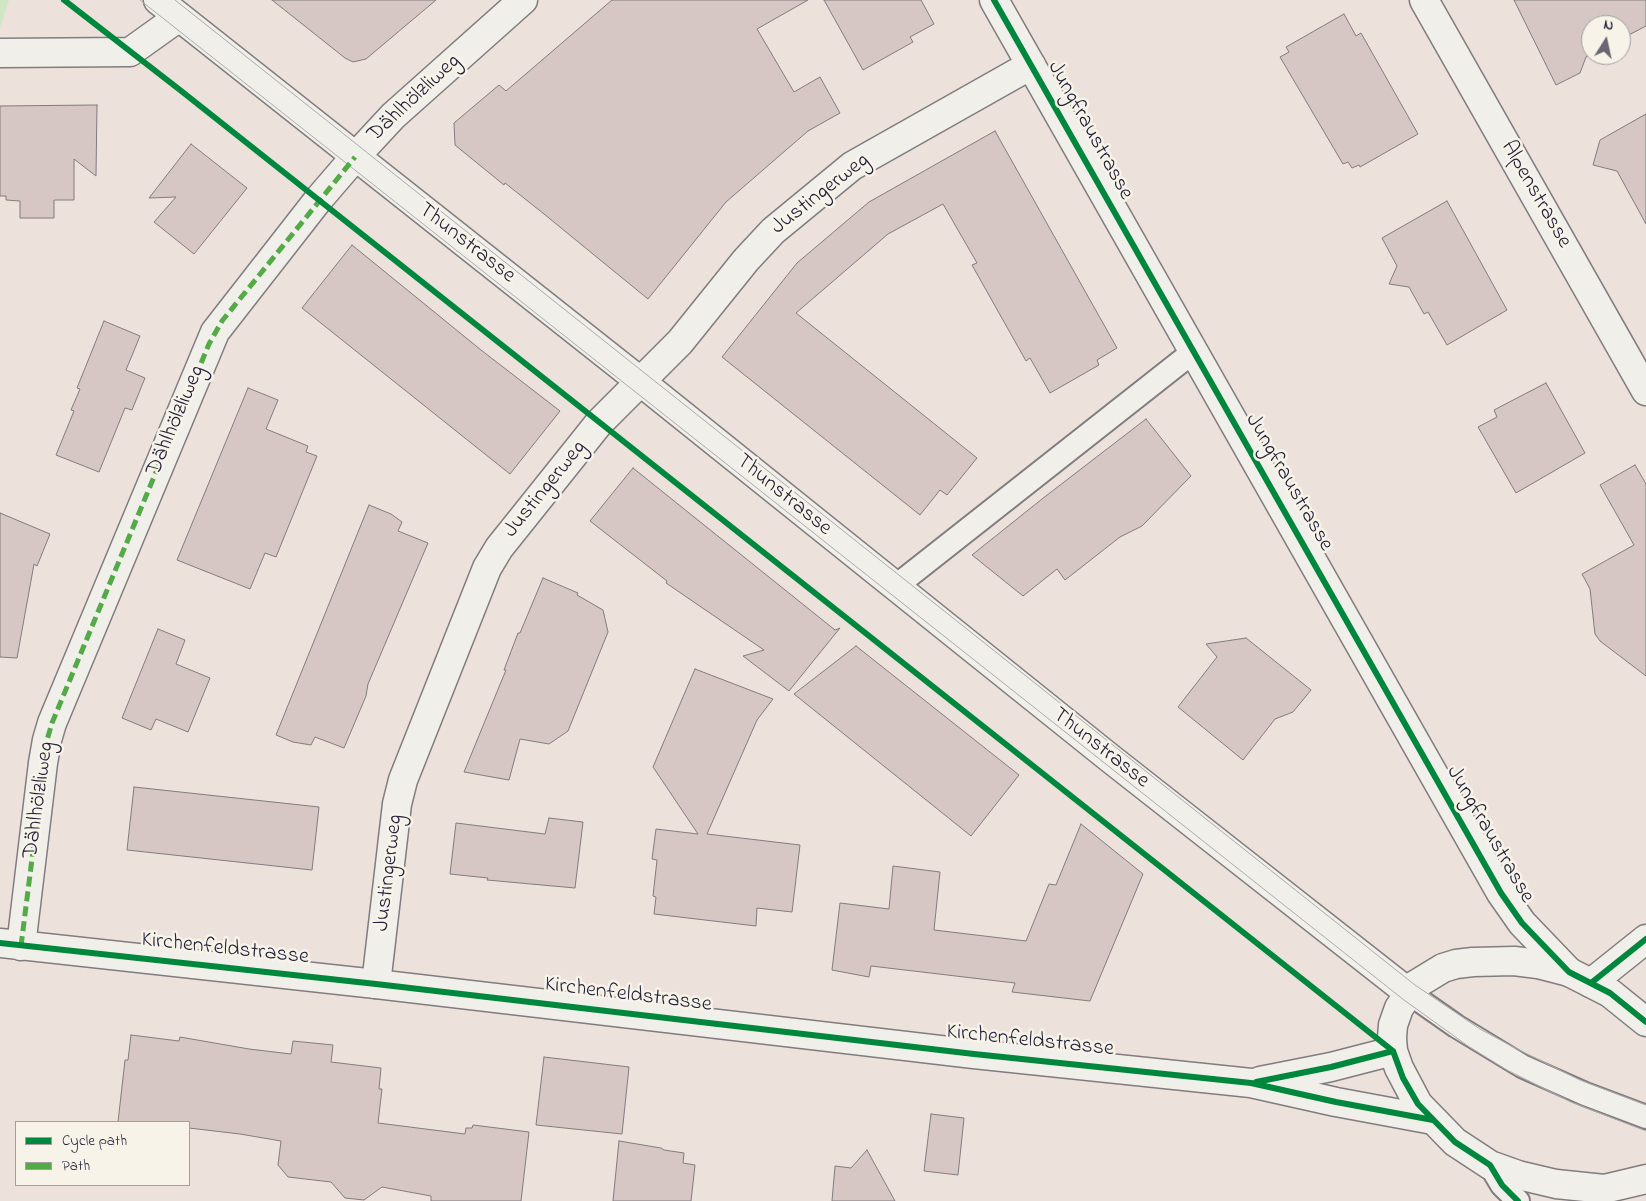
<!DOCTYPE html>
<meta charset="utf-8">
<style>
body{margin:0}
#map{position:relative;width:1646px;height:1201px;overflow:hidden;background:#ece1db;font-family:"Indie Flower",sans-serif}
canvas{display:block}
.legend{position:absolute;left:15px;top:1121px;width:175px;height:65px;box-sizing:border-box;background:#f7f3e8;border:1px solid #a29fa3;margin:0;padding:6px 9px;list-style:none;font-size:15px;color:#22223b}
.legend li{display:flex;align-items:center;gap:10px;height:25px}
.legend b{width:25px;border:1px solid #a29fa3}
.north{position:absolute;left:1581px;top:15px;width:50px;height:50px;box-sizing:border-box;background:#f7f3e8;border:1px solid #a29fa3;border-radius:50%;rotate:10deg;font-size:14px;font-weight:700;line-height:20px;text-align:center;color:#22223b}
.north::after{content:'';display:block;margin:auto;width:18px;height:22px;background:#696573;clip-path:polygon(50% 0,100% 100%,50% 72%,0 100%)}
</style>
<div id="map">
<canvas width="1646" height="1201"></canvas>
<ul class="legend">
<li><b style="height:6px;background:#00873e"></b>Cycle path</li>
<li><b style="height:6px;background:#53aa46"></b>Path</li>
</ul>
<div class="north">N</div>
</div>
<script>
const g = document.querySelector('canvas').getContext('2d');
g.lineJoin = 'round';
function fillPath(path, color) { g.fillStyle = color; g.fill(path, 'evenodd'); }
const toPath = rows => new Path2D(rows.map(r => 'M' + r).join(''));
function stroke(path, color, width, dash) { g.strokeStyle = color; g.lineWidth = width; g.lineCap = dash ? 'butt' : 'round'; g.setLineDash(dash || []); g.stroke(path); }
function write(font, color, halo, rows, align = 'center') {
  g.font = font + ' "Indie Flower",sans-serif'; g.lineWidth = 5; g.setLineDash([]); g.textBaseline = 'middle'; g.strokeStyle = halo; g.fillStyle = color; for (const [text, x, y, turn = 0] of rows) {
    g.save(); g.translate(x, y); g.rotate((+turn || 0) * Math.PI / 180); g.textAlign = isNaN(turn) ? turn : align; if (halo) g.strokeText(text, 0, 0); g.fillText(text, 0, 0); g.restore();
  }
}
const green = toPath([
 [0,0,9,0,0,28]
]);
const building = toPath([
 [272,0,436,0,366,59,353,62,345,58,272,0],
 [612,0,808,0,757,29,794,92,820,77,840,113,808,131,726,202,648,299,544,214,505,183,504,185,455,145,454,123,499,85,506,91,612,0],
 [824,0,921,0,934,24,910,37,913,42,863,70,824,0],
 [1514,0,1646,0,1646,26,1621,39,1621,25,1591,25,1591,54,1586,57,1580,73,1556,85,1514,0],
 [1344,14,1356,36,1361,33,1418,134,1360,167,1359,165,1352,168,1348,162,1343,164,1280,57,1289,52,1286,47,1344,14],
 [97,105,96,176,74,159,74,200,54,200,54,218,20,218,20,201,6,200,6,196,0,196,0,106,97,105],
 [1646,114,1646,224,1617,171,1593,165,1600,140,1646,114],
 [995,131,1117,348,1097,360,1099,365,1050,393,1030,358,1026,361,972,265,977,263,943,204,888,234,796,313,977,458,947,495,940,490,920,515,722,357,797,263,869,202,995,131],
 [191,144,247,188,194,254,154,222,176,197,149,198,191,144],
 [1447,201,1507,310,1447,345,1428,312,1424,314,1409,287,1389,284,1397,266,1382,238,1447,201],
 [352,245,481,350,560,411,510,474,302,308,352,245],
 [104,321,140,336,126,370,145,378,132,410,125,408,99,472,56,455,74,411,71,410,80,389,77,388,104,321],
 [1546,383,1585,453,1516,493,1478,427,1497,417,1494,410,1546,383],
 [248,388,278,400,266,429,308,446,306,452,317,456,276,557,265,553,250,589,177,560,248,388],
 [1146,419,1191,476,1142,526,1120,537,1065,580,1057,569,1023,596,972,555,1042,499,1146,419],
 [1635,465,1646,484,1646,676,1600,641,1595,634,1590,589,1582,574,1634,545,1600,485,1635,465],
 [633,468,835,630,840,628,789,691,743,656,764,650,666,583,667,581,590,521,633,468],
 [369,505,391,514,402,522,398,531,428,543,368,684,366,696,344,748,315,737,311,745,293,742,276,735,369,505],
 [0,513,50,534,37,566,34,564,17,658,0,657,0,513],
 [543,578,578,593,577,595,603,610,608,632,568,731,549,744,520,739,509,780,464,772,506,670,504,670,518,633,520,633,543,578],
 [158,629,185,640,176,664,210,678,188,732,156,719,151,730,122,718,158,629],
 [1246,638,1311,690,1293,712,1275,719,1243,760,1178,707,1217,657,1206,644,1246,638],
 [856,646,1019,775,971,836,794,694,856,646],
 [695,669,773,699,757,720,707,834,800,845,792,912,757,908,756,926,654,914,656,897,653,896,657,860,652,859,656,829,698,834,653,767,695,669],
 [134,787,319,807,312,870,127,850,134,787],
 [549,818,583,822,575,888,487,880,488,878,450,874,456,823,545,834,549,818],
 [1081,824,1143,874,1090,1001,1012,992,1015,983,871,966,869,977,832,970,840,903,889,909,893,866,940,872,934,930,1026,941,1049,884,1056,885,1081,824],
 [131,1035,179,1041,180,1037,249,1049,291,1054,293,1041,333,1045,331,1062,381,1068,379,1089,382,1089,378,1123,465,1134,466,1128,472,1128,473,1125,529,1132,521,1201,431,1201,431,1196,382,1187,364,1200,345,1198,331,1182,288,1177,278,1165,281,1141,240,1134,189,1128,189,1122,118,1122,125,1060,128,1060,131,1035],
 [544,1057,629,1067,622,1134,536,1125,544,1057],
 [931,1114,964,1118,958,1175,924,1171,931,1114],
 [619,1141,661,1148,664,1150,684,1153,683,1163,695,1165,691,1201,613,1201,619,1141],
 [867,1150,895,1201,832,1201,835,1166,851,1168,867,1150]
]);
const service = toPath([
 [896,586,1193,352],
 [1409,993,1456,1026,1522,1066,1585,1094,1646,1117],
 [1490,1165,1502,1185,1518,1201]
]);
const minor = toPath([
 [1424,0,1646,391],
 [0,53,130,52,179,17],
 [21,946,43,763,47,740,52,723,215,332,318,200,355,157,393,116,523,0],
 [1591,983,1646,939],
 [376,984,397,804,403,780,487,568,499,548,599,423,680,342,746,260,773,231,852,166,1031,65]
]);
const tertiary = toPath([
 [158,0,641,382,1111,759,1409,993],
 [994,0,1501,893,1522,923,1569,972]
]);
const primary = toPath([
 [0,943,376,984,974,1054,1251,1083,1336,1102,1433,1120],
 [1646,1022,1610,993,1569,972,1538,964,1514,961,1473,962,1456,964,1443,968,1415,985,1399,1008,1393,1025,1392,1038,1393,1051,1399,1068,1418,1104,1455,1142,1490,1165,1518,1175,1556,1184,1604,1189,1646,1179],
 [1260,1081,1331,1067,1393,1051]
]);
const tram = toPath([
 [140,0,1404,1000,1468,1046,1507,1070,1571,1102,1646,1131],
 [175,0,1415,985,1480,1029,1519,1050,1580,1080,1646,1105]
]);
const quiet = toPath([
 [21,946,47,740,52,723,209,344,222,321,355,157]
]);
const cycleway = toPath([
 [64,0,180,90,1393,1051],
 [994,0,1501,893,1522,923,1569,972,1610,993,1646,1022],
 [0,943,376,984,974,1054,1251,1083,1336,1102,1433,1120],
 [1591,983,1646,939],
 [1393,1051,1403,1078,1418,1104,1455,1142,1490,1165,1502,1185,1518,1201],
 [1256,1082,1331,1067,1393,1051]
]);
const streetNames = [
 ["Dählhölzliweg",415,99,-43],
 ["Jungfraustrasse",1089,131,61],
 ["Justingerweg",821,195,-38],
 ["Alpenstrasse",1535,195,60],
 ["Thunstrasse",466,244,38],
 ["Dählhölzliweg",177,421,-67],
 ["Jungfraustrasse",1288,483,60],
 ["Justingerweg",546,490,-51],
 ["Thunstrasse",783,496,39],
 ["Thunstrasse",1100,749,38],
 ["Dählhölzliweg",40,800,-82],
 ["Jungfraustrasse",1489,835,60],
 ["Justingerweg",390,873,-83],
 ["Kirchenfeldstrasse",225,950,6],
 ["Kirchenfeldstrasse",628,996,7],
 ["Kirchenfeldstrasse",1030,1042,6]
];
fillPath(green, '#cfe8c3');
fillPath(building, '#d6c7c4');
stroke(building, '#817c7f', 1);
stroke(service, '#817c7f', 26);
stroke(minor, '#817c7f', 31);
stroke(tertiary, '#817c7f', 31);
stroke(primary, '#817c7f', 31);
stroke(service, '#f1efea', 22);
stroke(minor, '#f1efea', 28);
stroke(tertiary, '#f1efea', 28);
stroke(primary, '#f1efea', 28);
stroke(tram, '#acaaab', 1);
stroke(quiet, '#53aa46', 5, [10, 5]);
stroke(cycleway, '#00873e', 6);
write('22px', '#22223b', '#f7f3e8', streetNames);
</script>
